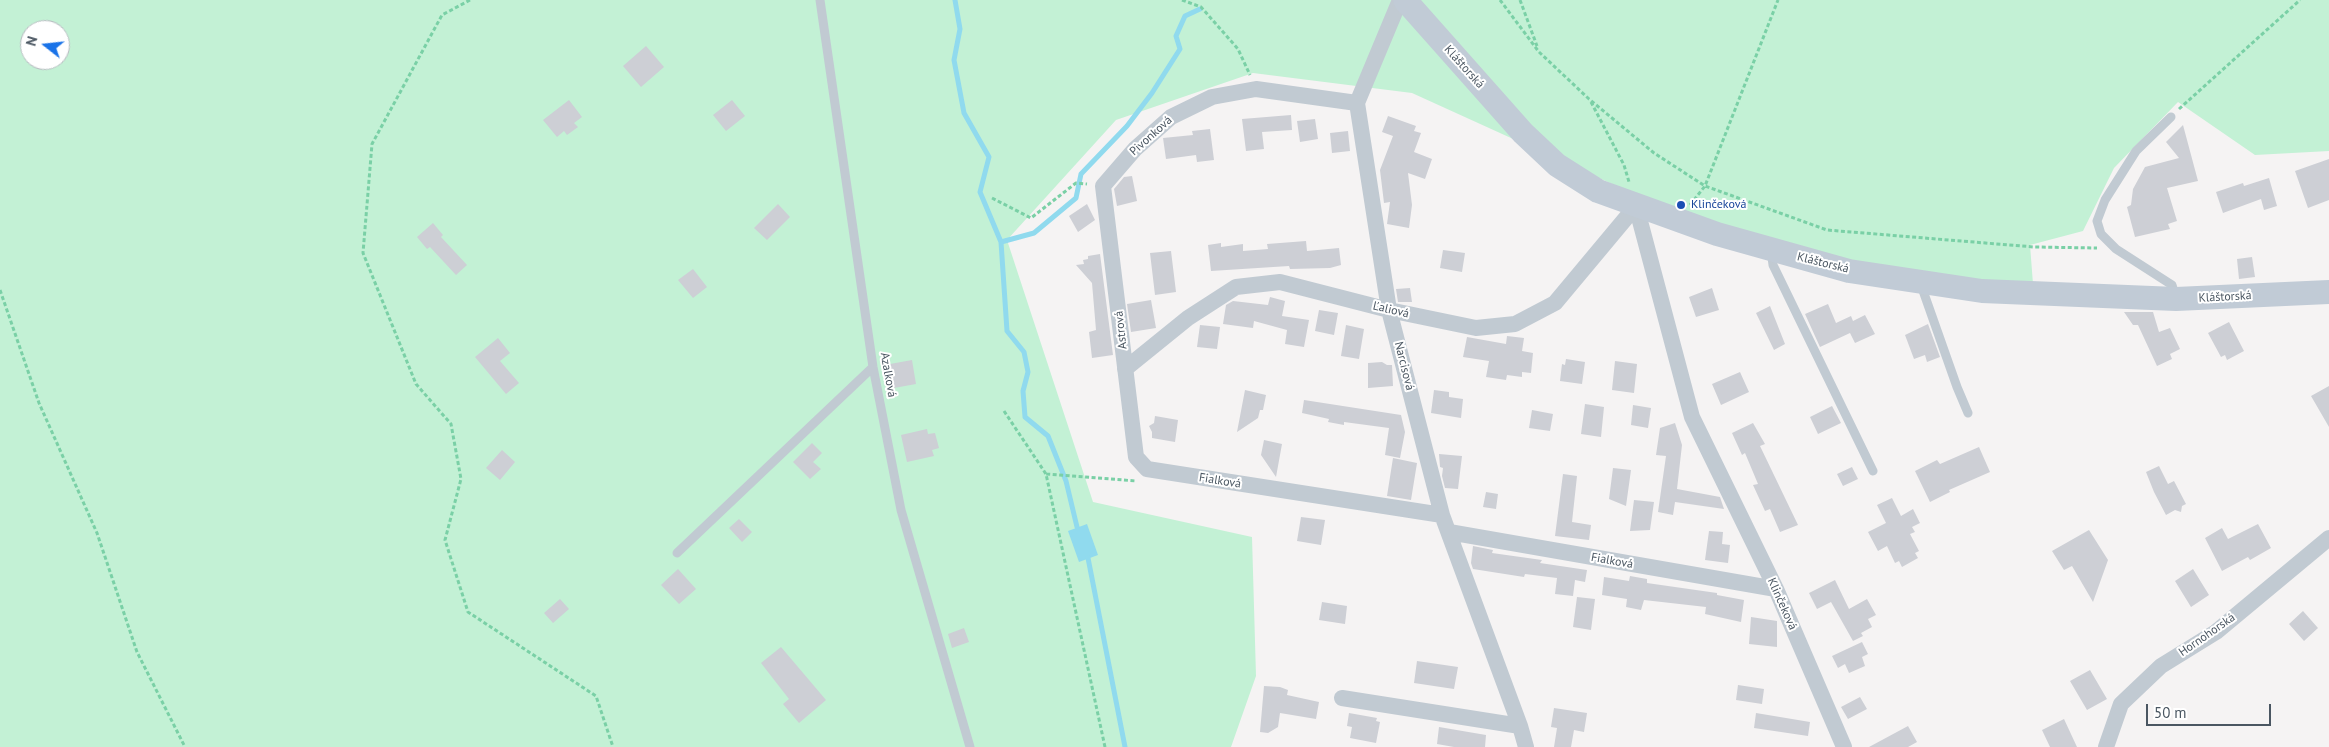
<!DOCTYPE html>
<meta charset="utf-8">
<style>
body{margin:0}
#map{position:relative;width:2329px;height:747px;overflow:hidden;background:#f5f3f3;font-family:"PT Sans",sans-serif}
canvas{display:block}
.north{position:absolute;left:20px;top:20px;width:50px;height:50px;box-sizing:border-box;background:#fff;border:1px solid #b7bbc0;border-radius:50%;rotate:286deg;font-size:14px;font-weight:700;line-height:20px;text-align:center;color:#4a5661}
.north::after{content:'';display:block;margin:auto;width:18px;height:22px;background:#1a73e8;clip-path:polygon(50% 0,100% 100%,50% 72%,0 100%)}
.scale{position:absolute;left:2146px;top:704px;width:125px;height:22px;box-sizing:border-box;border:2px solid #4a5661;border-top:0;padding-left:6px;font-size:15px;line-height:18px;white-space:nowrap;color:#4a5661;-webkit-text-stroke:4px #fff;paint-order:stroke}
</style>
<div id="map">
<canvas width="2329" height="747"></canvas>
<div class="north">N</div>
<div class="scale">50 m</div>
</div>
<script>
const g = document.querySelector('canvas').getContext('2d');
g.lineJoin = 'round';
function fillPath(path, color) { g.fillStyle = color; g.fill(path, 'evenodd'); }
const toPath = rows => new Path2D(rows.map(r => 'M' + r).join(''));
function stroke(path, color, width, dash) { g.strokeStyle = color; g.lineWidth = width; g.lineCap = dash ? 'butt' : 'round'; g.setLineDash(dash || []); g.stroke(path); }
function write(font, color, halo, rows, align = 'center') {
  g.font = font + ' "PT Sans",sans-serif'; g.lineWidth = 4; g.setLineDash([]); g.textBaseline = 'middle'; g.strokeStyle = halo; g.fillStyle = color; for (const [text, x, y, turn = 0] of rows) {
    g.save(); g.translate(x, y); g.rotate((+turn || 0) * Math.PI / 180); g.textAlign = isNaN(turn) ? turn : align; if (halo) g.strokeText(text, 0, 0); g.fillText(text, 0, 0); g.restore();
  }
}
const green = toPath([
 [0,0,2329,0,2329,151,2255,155,2178,102,2114,168,2083,231,2030,245,2033,284,1911,276,1709,228,1412,93,1253,73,1116,120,1007,240,1093,502,1252,537,1256,676,1231,747,0,747],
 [30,30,60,30,60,60,30,60]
]);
const water = toPath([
 [1087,524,1098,555,1079,562,1068,531]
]);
const stream = toPath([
 [955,0,960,29,954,60,964,113,989,157,980,192,1001,242,1007,331,1024,352,1028,372,1023,391,1025,417,1048,436,1066,481,1077,527],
 [1001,242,1034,233,1076,198,1081,174,1127,126,1152,93,1180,49,1176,36,1185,16,1200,9],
 [1088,558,1125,747]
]);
const building = toPath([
 [646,46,664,67,641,87,623,66],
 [569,100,582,117,574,123,578,127,567,135,564,131,557,137,543,120],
 [732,100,745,116,726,131,713,115],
 [1291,115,1292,130,1262,132,1264,149,1246,151,1242,119],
 [1388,116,1416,126,1414,131,1421,133,1414,152,1432,159,1425,179,1408,173,1412,205,1409,228,1387,224,1390,202,1384,203,1380,170,1393,136,1382,132],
 [1315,119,1318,139,1300,142,1297,121],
 [2183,125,2198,181,2167,188,2177,221,2168,224,2170,229,2135,237,2127,207,2131,205,2133,189,2145,167,2179,158,2166,142],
 [1210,129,1214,160,1197,162,1196,155,1166,159,1163,138,1193,135,1192,131],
 [1348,131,1350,151,1332,153,1330,133],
 [2329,159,2329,200,2308,208,2295,171],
 [1132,176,1137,201,1117,206,1114,189,1124,177],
 [2269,178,2277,206,2264,210,2261,199,2223,213,2216,192,2243,183,2244,186],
 [778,204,790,217,767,240,754,228],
 [1087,204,1095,220,1078,232,1069,216],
 [433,223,443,235,441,237,467,265,456,275,430,247,427,249,417,237],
 [1306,241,1307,251,1339,248,1341,265,1330,268,1290,269,1289,266,1211,271,1208,245,1221,243,1221,247,1243,244,1243,251,1268,249,1267,244],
 [1443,250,1465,253,1462,272,1440,268],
 [1171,251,1176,292,1155,295,1150,253],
 [1100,254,1113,355,1092,358,1089,332,1096,330,1092,283,1076,265,1084,264,1083,260,1088,259,1088,256],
 [2252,257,2255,277,2239,279,2237,259],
 [693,269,707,287,693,298,678,280],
 [1410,288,1412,302,1398,302,1396,289],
 [1712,288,1719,310,1696,317,1689,297],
 [1270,297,1285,301,1282,316,1309,320,1304,347,1285,344,1287,330,1254,321,1253,328,1223,324,1226,305,1233,301,1268,305],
 [1151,300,1156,328,1131,332,1127,304],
 [1828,304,1836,323,1851,316,1853,321,1865,315,1875,334,1855,343,1850,333,1820,347,1805,314],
 [1770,306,1785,344,1774,350,1756,313],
 [1319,310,1338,313,1334,335,1315,331],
 [2124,312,2153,312,2159,332,2170,328,2180,349,2170,354,2172,359,2157,366,2138,325,2133,325],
 [2229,322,2244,351,2227,360,2225,355,2221,357,2208,333],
 [1928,324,1940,357,1927,362,1925,355,1914,359,1905,335],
 [1200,325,1220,327,1217,349,1197,347],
 [1346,325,1364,329,1359,359,1341,356],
 [1507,336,1524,338,1522,351,1533,353,1531,373,1522,372,1522,377,1507,375,1506,380,1486,377,1489,361,1463,357,1467,337,1506,344],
 [498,338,510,353,500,361,519,383,506,394,475,357],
 [1566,359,1585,362,1582,384,1560,381,1562,364,1565,365],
 [912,360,916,384,894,388,890,364],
 [1615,361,1637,364,1634,393,1612,390],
 [1382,362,1387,365,1392,365,1393,386,1368,388,1368,363],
 [1740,372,1749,392,1721,405,1712,384],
 [2329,386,2329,427,2311,396],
 [1245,390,1266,395,1263,410,1260,410,1258,418,1237,432],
 [1434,390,1449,392,1449,397,1463,399,1461,418,1431,413],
 [1304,400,1401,415,1405,432,1400,458,1385,455,1389,428,1344,422,1344,425,1328,422,1329,419,1302,413],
 [1585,404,1604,407,1601,437,1581,434],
 [1633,405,1651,408,1648,428,1631,425],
 [1832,406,1841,423,1818,434,1810,417],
 [1532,410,1553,414,1550,431,1529,428],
 [1155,416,1178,420,1175,442,1152,438,1152,432,1149,426,1154,423],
 [1675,423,1682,445,1677,489,1720,497,1724,509,1675,502,1673,515,1658,512,1666,456,1656,455,1660,428],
 [1753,423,1765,444,1760,446,1798,525,1780,532,1770,509,1765,511,1753,485,1758,484,1745,453,1742,455,1732,433],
 [927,429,928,434,935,433,939,448,932,450,934,456,907,462,901,435],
 [1264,440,1282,444,1276,477,1261,455],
 [812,443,822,453,813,462,821,469,810,479,793,462],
 [1979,447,1990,472,1949,490,1950,492,1930,502,1915,471,1937,460,1940,464],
 [502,450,515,462,500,480,486,468],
 [1439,454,1462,456,1458,489,1445,488,1442,476,1443,468,1440,467],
 [1393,458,1417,463,1411,500,1387,496],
 [2159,466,2168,484,2174,481,2186,504,2182,506,2181,512,2175,510,2166,515,2154,492,2146,472],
 [1852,467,1858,479,1843,486,1837,474],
 [1613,468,1631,470,1626,506,1609,499],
 [1563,474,1577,476,1572,522,1591,525,1589,540,1555,536],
 [1486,492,1498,494,1496,509,1483,507],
 [1892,498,1901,516,1913,509,1920,523,1912,527,1915,532,1910,534,1919,551,1915,553,1918,558,1902,567,1899,561,1895,563,1887,546,1878,551,1868,532,1886,523,1877,505],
 [1634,500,1654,502,1650,530,1630,531],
 [1301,517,1325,520,1321,545,1297,541],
 [739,519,752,532,742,542,729,528],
 [2258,524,2271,548,2250,560,2248,557,2222,571,2205,538,2222,528,2228,539],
 [2089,530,2108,560,2093,602,2072,566,2064,570,2052,551],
 [1709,531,1723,532,1722,544,1730,545,1728,563,1705,560],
 [1473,546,1493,550,1492,553,1542,560,1540,563,1587,570,1585,582,1575,580,1573,596,1555,594,1557,578,1525,574,1524,577,1473,569,1471,563],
 [678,569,696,589,679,604,661,585],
 [2193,569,2209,595,2191,607,2175,581],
 [1630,576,1647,579,1647,583,1717,593,1717,595,1744,600,1741,622,1705,614,1706,607,1644,600,1641,610,1626,607,1627,599,1602,595,1604,577,1629,581],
 [1835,580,1849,609,1867,599,1876,615,1868,619,1872,627,1861,633,1863,636,1853,641,1831,602,1817,609,1809,593],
 [1577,597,1595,599,1591,630,1573,627],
 [560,599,569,609,553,623,544,613],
 [1322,602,1347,606,1345,624,1319,620],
 [2303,611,2318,628,2304,641,2289,624],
 [1751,617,1777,621,1777,647,1749,644],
 [964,628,969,642,952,648,948,634],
 [1862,642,1868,654,1862,657,1865,666,1849,673,1845,664,1838,668,1832,656],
 [781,647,826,700,799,723,783,704,789,699,761,663],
 [1417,661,1458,667,1454,689,1414,683],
 [2090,670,2107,699,2087,710,2070,681],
 [1738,685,1764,689,1762,704,1736,700],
 [1264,686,1280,687,1288,690,1287,695,1319,702,1316,719,1280,713,1278,727,1268,733,1260,732],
 [1860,697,1867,709,1848,719,1841,707],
 [1554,708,1587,713,1584,732,1574,730,1571,747,1554,747,1557,728,1551,727],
 [1349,713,1377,718,1376,721,1380,722,1376,743,1350,738,1352,727,1347,726],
 [1756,713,1810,722,1808,736,1754,728],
 [2064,719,2077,747,2050,747,2042,730],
 [1908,726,1917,742,1908,747,1869,747],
 [1439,727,1486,735,1485,747,1454,747,1437,744]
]);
const path = toPath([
 [470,0,442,15,372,144,363,253,416,384,451,424,461,479,445,540,468,612,596,696,613,747],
 [1182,0,1201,7,1238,49,1250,75],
 [1500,0,1539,52,1589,99,1654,153,1705,186,1827,230,2034,247,2097,248],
 [1520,0,1537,46],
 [1591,102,1624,165,1629,182],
 [2179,109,2300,0],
 [992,198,1031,218,1076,183,1087,184],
 [1690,205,1705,186,1778,0],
 [0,290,39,403,97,533,137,652,185,747],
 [1004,411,1046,474],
 [1105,747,1046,474,1136,481]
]);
const lane = toPath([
 [820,0,873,367,901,510,970,747],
 [2171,117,2136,151,2105,200,2097,221,2101,234,2116,249,2172,285,2176,298],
 [1771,250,1773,265,1873,471],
 [1921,285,1957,387,1968,413],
 [677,553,873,367]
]);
const street = toPath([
 [1400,0,1357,103,1389,310,1442,515,1520,726,1526,747],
 [1357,103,1256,89,1212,97,1171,117,1135,149,1103,186,1136,457,1147,469,1442,515],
 [1636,206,1692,417,1776,589,1844,747],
 [1125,369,1188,318,1236,287,1280,282,1389,310,1476,328,1515,324,1555,303,1636,206],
 [1449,532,1776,589],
 [1342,698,1520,726],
 [2106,747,2121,704,2161,666,2216,632,2329,538]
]);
const secondary = toPath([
 [1405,0,1523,133,1557,165,1598,191,1717,234,1849,271,1982,291,2176,299,2329,292]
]);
const markers = [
 [1681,205,5,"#1a4fb4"]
];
const streetNames = [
 ["Kláštorská",1464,67,48],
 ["Pivonková",1151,136,-42],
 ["Kláštorská",1823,263,14],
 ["Kláštorská",2225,297,-3],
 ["Ľaliová",1391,310,13],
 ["Astrová",1121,330,-96],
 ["Narcisová",1404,366,76],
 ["Azalková",888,375,80],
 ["Fialková",1220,481,9],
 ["Fialková",1612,561,10],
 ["Klinčeková",1782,604,66],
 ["Hornohorská",2207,635,-35]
];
const transitNames = [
 ["Klinčeková",1691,205]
];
fillPath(green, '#c3f1d5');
fillPath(water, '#90daee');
stroke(stream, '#90daee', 5);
fillPath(building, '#cdcfd5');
stroke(path, '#7ad0a6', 3, [4, 2.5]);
stroke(lane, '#c1cad2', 9);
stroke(street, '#c1cad2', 16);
stroke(secondary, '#c1cbd6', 24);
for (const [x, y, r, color] of markers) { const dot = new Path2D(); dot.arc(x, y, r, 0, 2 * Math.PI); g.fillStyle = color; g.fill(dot); stroke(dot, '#fff', 2); }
write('12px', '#4a5661', '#fff', streetNames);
write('12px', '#164399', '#fff', transitNames, 'left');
</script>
